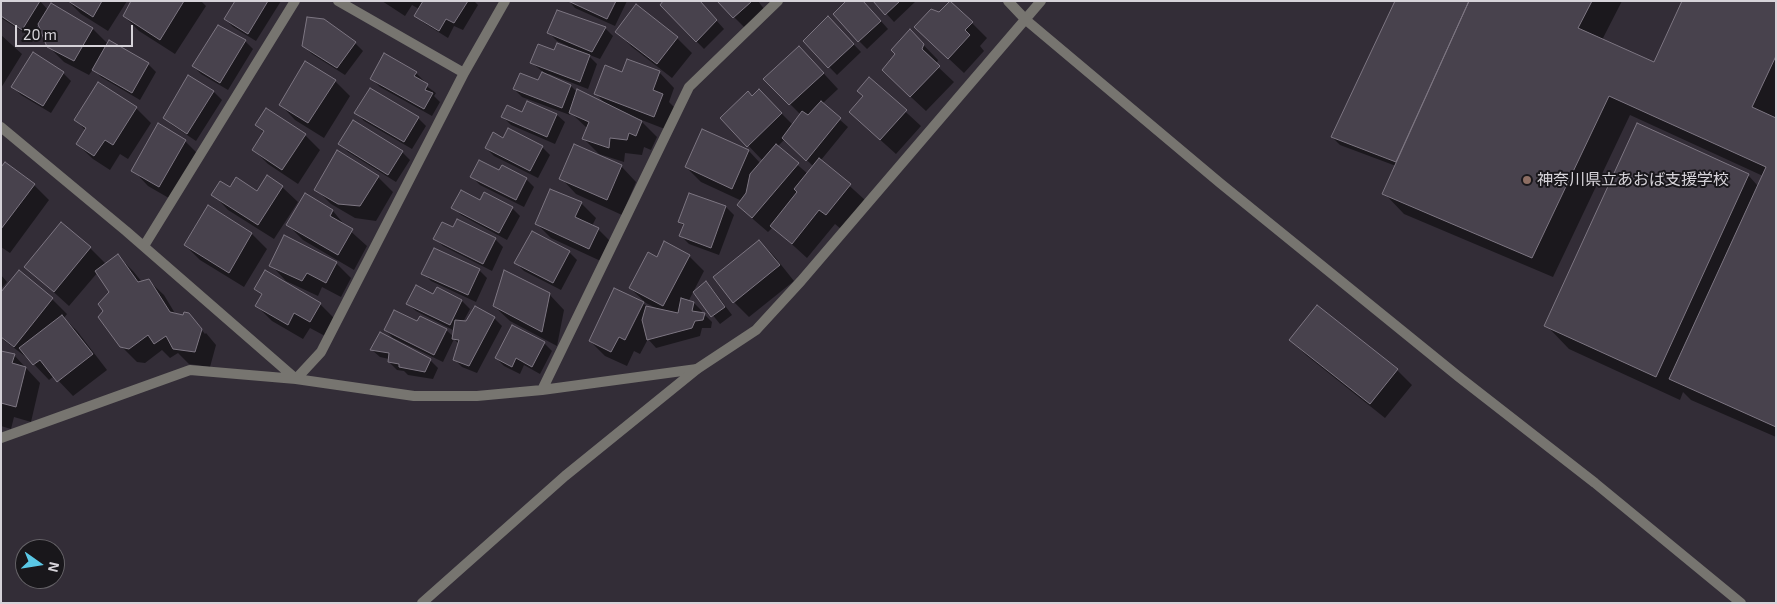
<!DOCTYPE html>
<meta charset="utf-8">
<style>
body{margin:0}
#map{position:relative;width:1777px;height:604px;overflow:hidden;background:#332d37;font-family:"Exo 2",sans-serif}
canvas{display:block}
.frame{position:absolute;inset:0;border:2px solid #d6d3d9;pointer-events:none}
.north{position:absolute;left:15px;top:539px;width:50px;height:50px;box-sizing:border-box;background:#19171b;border:1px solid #656267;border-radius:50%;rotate:103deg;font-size:14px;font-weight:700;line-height:20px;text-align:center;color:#d6d3d9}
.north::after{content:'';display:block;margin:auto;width:18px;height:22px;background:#5ac8e6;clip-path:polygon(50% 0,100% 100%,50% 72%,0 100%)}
.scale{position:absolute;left:15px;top:25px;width:118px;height:22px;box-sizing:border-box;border:2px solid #d6d3d9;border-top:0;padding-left:6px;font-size:15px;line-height:18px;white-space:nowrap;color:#d6d3d9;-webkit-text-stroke:4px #19171b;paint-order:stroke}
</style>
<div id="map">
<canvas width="1777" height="604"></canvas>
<div class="frame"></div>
<div class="north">N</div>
<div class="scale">20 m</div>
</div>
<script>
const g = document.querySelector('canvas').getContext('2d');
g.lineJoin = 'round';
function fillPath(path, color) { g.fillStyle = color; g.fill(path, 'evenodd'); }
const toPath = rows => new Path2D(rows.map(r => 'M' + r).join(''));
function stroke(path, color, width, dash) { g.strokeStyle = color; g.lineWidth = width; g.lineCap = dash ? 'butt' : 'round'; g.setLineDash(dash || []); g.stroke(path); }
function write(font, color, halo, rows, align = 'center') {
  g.font = font + ' "Exo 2","Noto Sans JP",sans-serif'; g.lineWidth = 4; g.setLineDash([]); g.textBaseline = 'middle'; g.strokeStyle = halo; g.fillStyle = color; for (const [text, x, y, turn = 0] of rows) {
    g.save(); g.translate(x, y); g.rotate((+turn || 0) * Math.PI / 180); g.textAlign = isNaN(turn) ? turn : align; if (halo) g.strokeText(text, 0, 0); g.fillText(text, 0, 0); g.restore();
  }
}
const shadow = toPath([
 [1,1,40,1,48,10,51,5,93,29,108,44,109,42,148,64,156,72,140,100,101,77,93,69,89,75,64,62,48,46,39,23,31,37,1,18],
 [68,1,127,1,108,31,81,14],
 [130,1,201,1,206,6,175,54,139,31,124,16,132,4],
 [237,1,281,1,256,41,233,27,225,19],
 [382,1,474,1,478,5,463,30,454,26,448,38,424,23,416,16,419,9,412,5,405,16],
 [569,1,627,1,615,26,575,8],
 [699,1,724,29,704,49,661,5],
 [718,1,758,1,764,9,749,32],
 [863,1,888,29,867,49,859,41],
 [875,1,916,1,894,22],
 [1396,1,1622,1,1602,40,1655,64,1776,1,1776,437,1691,400,1683,392,1680,400,1569,349,1546,325,1748,175,1758,186,1763,176,1630,115,1553,277,1404,214,1384,193,1396,166,1340,145,1332,137],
 [972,23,987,38,980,46,984,51,964,73,931,42],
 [836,26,861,52,837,75,804,41],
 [605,28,613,36,600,59,587,54,597,64,588,89,549,74,548,76,571,86,577,92,607,105,595,93,622,73,659,72,674,88,669,102,678,111,670,131,639,119,657,137,651,150,644,147,642,155,625,153,624,162,599,154,584,139,588,129,571,113,570,115,522,97,514,89,539,82,543,72,532,63,567,48,568,46,557,41,549,33],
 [910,31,938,60,936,65,954,82,926,111,898,85,897,54],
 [617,32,677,38,692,53,672,78,632,47],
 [1,35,22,54,1,88],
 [245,41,253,49,228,90,201,74,193,66],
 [355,43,363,51,345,75,312,54,303,46],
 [814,63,838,89,822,104,848,127,821,160,865,200,841,229,835,224,807,258,773,227,768,232,754,220,739,205,742,201,701,182,686,167,702,131,749,151,761,164,763,161,722,118,752,98,759,91,793,125,801,115,765,79],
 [785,139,814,167,808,174,777,147],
 [63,73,71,81,51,113,21,95,13,87],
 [416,73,424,81,422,83,436,93,434,96,440,102,432,116,380,87,372,79],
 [189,76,214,92,222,100,196,141,172,125,164,117],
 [870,79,921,126,896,154,866,127,864,97],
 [335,81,350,96,324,138,295,120,280,104],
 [136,108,151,123,128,159,120,154,110,170,93,159,77,144,86,131,76,120],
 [356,113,418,118,426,126,412,149,364,121],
 [557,115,565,122,555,144,511,125,503,117],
 [257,125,305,135,320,150,298,184,268,164,253,149,264,133],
 [508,129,542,147,550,155,538,178,494,156,486,148,503,140],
 [185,141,200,156,174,201,148,186,133,170],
 [340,144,402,152,410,160,396,182,348,152],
 [621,166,636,182,622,215,576,194,561,178],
 [1,169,34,185,49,200,10,253,1,247],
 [378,177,393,192,376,221,355,218,331,204,316,189],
 [472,177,526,179,534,187,524,207,480,185],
 [282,187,298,202,274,239,228,210,213,194,230,189,257,193],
 [690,194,726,207,734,215,719,255,689,244,681,236,685,227,680,222],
 [305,195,333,211,347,228,367,246,354,270,303,240,288,225],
 [480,202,512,208,520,216,507,240,461,215,453,207],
 [581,203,596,218,592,226,598,229,613,244,605,263,551,238,536,223],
 [209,207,252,234,267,249,244,287,200,260,185,245],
 [454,229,495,239,503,247,492,271,443,246,435,239],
 [759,241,774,256,794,281,749,317,734,302,714,277],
 [90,248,106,264,118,256,133,271,142,282,148,280,164,295,176,315,184,316,189,315,201,327,199,327,205,334,206,333,216,345,210,367,189,364,178,353,170,358,162,350,145,363,137,362,121,346,105,311,111,293,98,272,69,306,25,266],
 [569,252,577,260,561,290,524,271,516,263],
 [689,256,704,271,688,302,694,303,702,311,701,313,704,314,712,322,711,328,702,328,700,336,656,348,648,339,640,354,634,351,627,366,605,356,590,341,643,303,647,307,656,308,646,303,630,288,657,258],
 [336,263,351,278,341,297,322,287,318,296,286,281,271,265],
 [479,270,487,278,476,302,431,281,423,273],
 [1,275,7,282,1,289],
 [706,283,714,291,732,315,720,324,694,292],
 [256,289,320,304,335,319,325,336,310,328,303,339,272,321,257,306,263,296],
 [437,289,462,301,470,309,463,322,494,318,502,326,477,373,462,367,454,359,459,344,454,339,443,362,393,338,385,330,418,323,446,330,454,337,455,331,416,311,408,304,434,296],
 [1,294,52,299,67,314,64,318,77,331,107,370,73,396,54,376,49,380,30,360,1,338],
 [549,294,564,310,557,346,510,321,494,306],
 [1291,340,1397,370,1412,385,1385,418,1306,355],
 [544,343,552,351,540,374,524,365,520,374,504,366,496,358],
 [372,350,430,360,438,368,433,379,408,375,404,371,397,370,389,362,389,359,380,357],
 [1,352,14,355,40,383,31,422,14,417,11,429,1,426]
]);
const building = toPath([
 [1,1,40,1,22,30,1,16,1,1],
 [68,1,102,1,93,17,68,1],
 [131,1,184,1,160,40,123,16,131,1],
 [235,1,268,1,248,34,224,19,235,1],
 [423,1,468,1,454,23,446,19,439,31,414,16,423,1],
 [568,1,616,1,607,19,568,1],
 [663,1,700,1,717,20,696,42,660,5,663,1],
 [717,1,751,1,751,2,733,18,717,1],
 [846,1,863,1,881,21,858,42,833,14,846,1],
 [873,1,900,1,885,15,873,1],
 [950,1,973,22,965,30,970,35,948,59,914,27,931,9,939,12,950,1],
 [1395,1,1469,1,1396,162,1331,137,1395,1],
 [1469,1,1592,1,1578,28,1654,62,1682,1,1776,1,1776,56,1752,107,1776,118,1776,427,1669,379,1766,167,1609,96,1532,258,1382,194,1469,1],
 [51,3,93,28,74,61,47,47,38,24,51,3],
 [636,4,678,37,657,64,615,32,636,4],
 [557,10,606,27,592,52,547,33,557,10],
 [828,16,854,44,828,68,803,41,828,16],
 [307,17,324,19,356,42,337,68,302,46,307,17],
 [218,25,246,40,220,83,192,66,218,25],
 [910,29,924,44,922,49,940,66,910,97,882,70,895,54,891,50,910,29],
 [109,40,149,63,132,93,92,70,109,40],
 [557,43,590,55,580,82,530,63,538,44,554,50,557,43],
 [799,46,824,73,789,105,763,79,799,46],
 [33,52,64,72,43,106,11,87,33,52],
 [384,53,417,72,414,76,428,84,425,90,433,93,424,109,370,79,384,53],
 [627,59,660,71,653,90,663,94,654,117,594,94,605,65,622,72,627,59],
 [305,61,336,80,308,123,279,105,305,61],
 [542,72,571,85,562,108,513,89,520,73,538,80,542,72],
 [188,75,214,91,187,134,163,118,188,75],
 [869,77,907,110,880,140,849,112,863,96,857,91,869,77],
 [98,82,137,107,113,145,105,140,94,156,76,144,86,128,74,120,98,82],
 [370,88,419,117,404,142,354,113,370,88],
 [577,89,642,121,636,136,629,133,627,140,610,138,609,148,582,139,589,122,569,113,577,89],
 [759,89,782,113,747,147,720,118,748,91,752,96,759,89],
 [527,101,557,114,547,137,501,117,507,105,522,112,527,101],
 [821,101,841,118,806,161,782,138,802,111,808,115,821,101],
 [266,108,306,134,282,170,252,150,264,131,255,125,266,108],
 [353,120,403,151,388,175,338,144,353,120],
 [158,123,186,140,159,187,131,171,158,123],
 [1637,123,1749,174,1656,377,1544,326,1637,123],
 [508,128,543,146,530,171,485,148,493,132,503,138,508,128],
 [702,129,749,150,732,189,685,167,702,129],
 [574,144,622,165,607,200,559,179,574,144],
 [776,144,799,163,752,218,737,205,746,193,750,174,776,144],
 [337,150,379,176,360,206,338,204,314,190,337,150],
 [819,158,851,184,826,215,819,210,792,244,770,226,797,192,794,189,819,158],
 [479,160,499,170,502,165,527,178,516,200,470,177,479,160],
 [5,162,35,184,1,229,1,167,5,162],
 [267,175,283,186,258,225,211,195,220,181,230,187,236,177,257,191,267,175],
 [550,189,582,202,575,217,599,228,589,249,535,224,550,189],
 [461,190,480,200,484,192,513,207,499,233,451,208,461,190],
 [305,193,333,210,330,216,353,229,338,255,286,225,305,193],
 [689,193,726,206,711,248,679,236,684,224,678,222,689,193],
 [208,205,252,233,229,273,184,245,208,205],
 [457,219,496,238,483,264,433,239,442,222,453,227,457,219],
 [61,222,91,247,54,292,24,267,61,222],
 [532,231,570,251,553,283,514,263,532,231],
 [284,235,337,262,326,283,307,273,302,281,269,266,284,235],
 [759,240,780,265,733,303,713,277,759,240],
 [664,241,690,255,663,306,629,288,648,252,657,257,664,241],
 [434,248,480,269,468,295,421,274,434,248],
 [118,254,138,282,149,279,170,312,183,315,184,312,189,313,202,329,195,352,173,349,166,336,154,344,148,335,129,349,120,347,98,317,103,311,98,304,109,292,95,271,118,254],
 [19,270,53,298,14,347,1,337,1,292,19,270],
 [265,270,321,303,310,322,294,313,288,325,255,306,262,294,254,289,265,270],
 [504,270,550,293,542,332,493,306,504,270],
 [706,281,725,307,711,317,693,292,706,281],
 [416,285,433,294,437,287,462,300,450,325,406,304,416,285],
 [614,288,644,302,625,340,619,337,611,352,589,341,614,288],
 [681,298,694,302,692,311,705,313,703,320,695,321,692,328,647,340,642,320,646,306,678,313,681,298],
 [1317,305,1398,369,1370,404,1289,340,1317,305],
 [475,306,495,317,469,366,453,360,459,340,452,339,455,320,466,321,475,306],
 [394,310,417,321,420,316,447,329,434,355,384,330,394,310],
 [62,315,93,354,57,382,40,360,33,365,19,348,62,315],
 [512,325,545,342,532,367,516,358,512,367,495,358,512,325],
 [380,332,431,359,425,372,399,367,399,364,388,362,389,353,370,350,380,332],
 [1,351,15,354,12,363,26,367,16,407,1,403,1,351]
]);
const minor = toPath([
 [338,1,464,73],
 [1,127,126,231,296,379,321,352,464,73,505,1],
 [144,246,295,1],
 [542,390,689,87,778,1],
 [1,438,190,370,296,379,414,396,477,396,542,390,697,369]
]);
const tertiary = toPath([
 [1008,1,1026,20,1220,183,1459,377,1595,483,1741,603],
 [422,603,565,476,697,369,756,330,801,281,1041,1]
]);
const markers = [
 [1527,180,5,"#8d6e63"]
];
const poiNames = [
 ["神奈川県立あおば支援学校",1537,180]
];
fillPath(shadow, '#0007');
fillPath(building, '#48424d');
stroke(building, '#7d7682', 1);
stroke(minor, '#777570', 10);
stroke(tertiary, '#777570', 10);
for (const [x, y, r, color] of markers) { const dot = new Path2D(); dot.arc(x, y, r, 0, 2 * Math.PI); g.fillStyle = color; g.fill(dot); stroke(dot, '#19171b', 2); }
write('16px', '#d6d3d9', '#19171b', poiNames, 'left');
</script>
